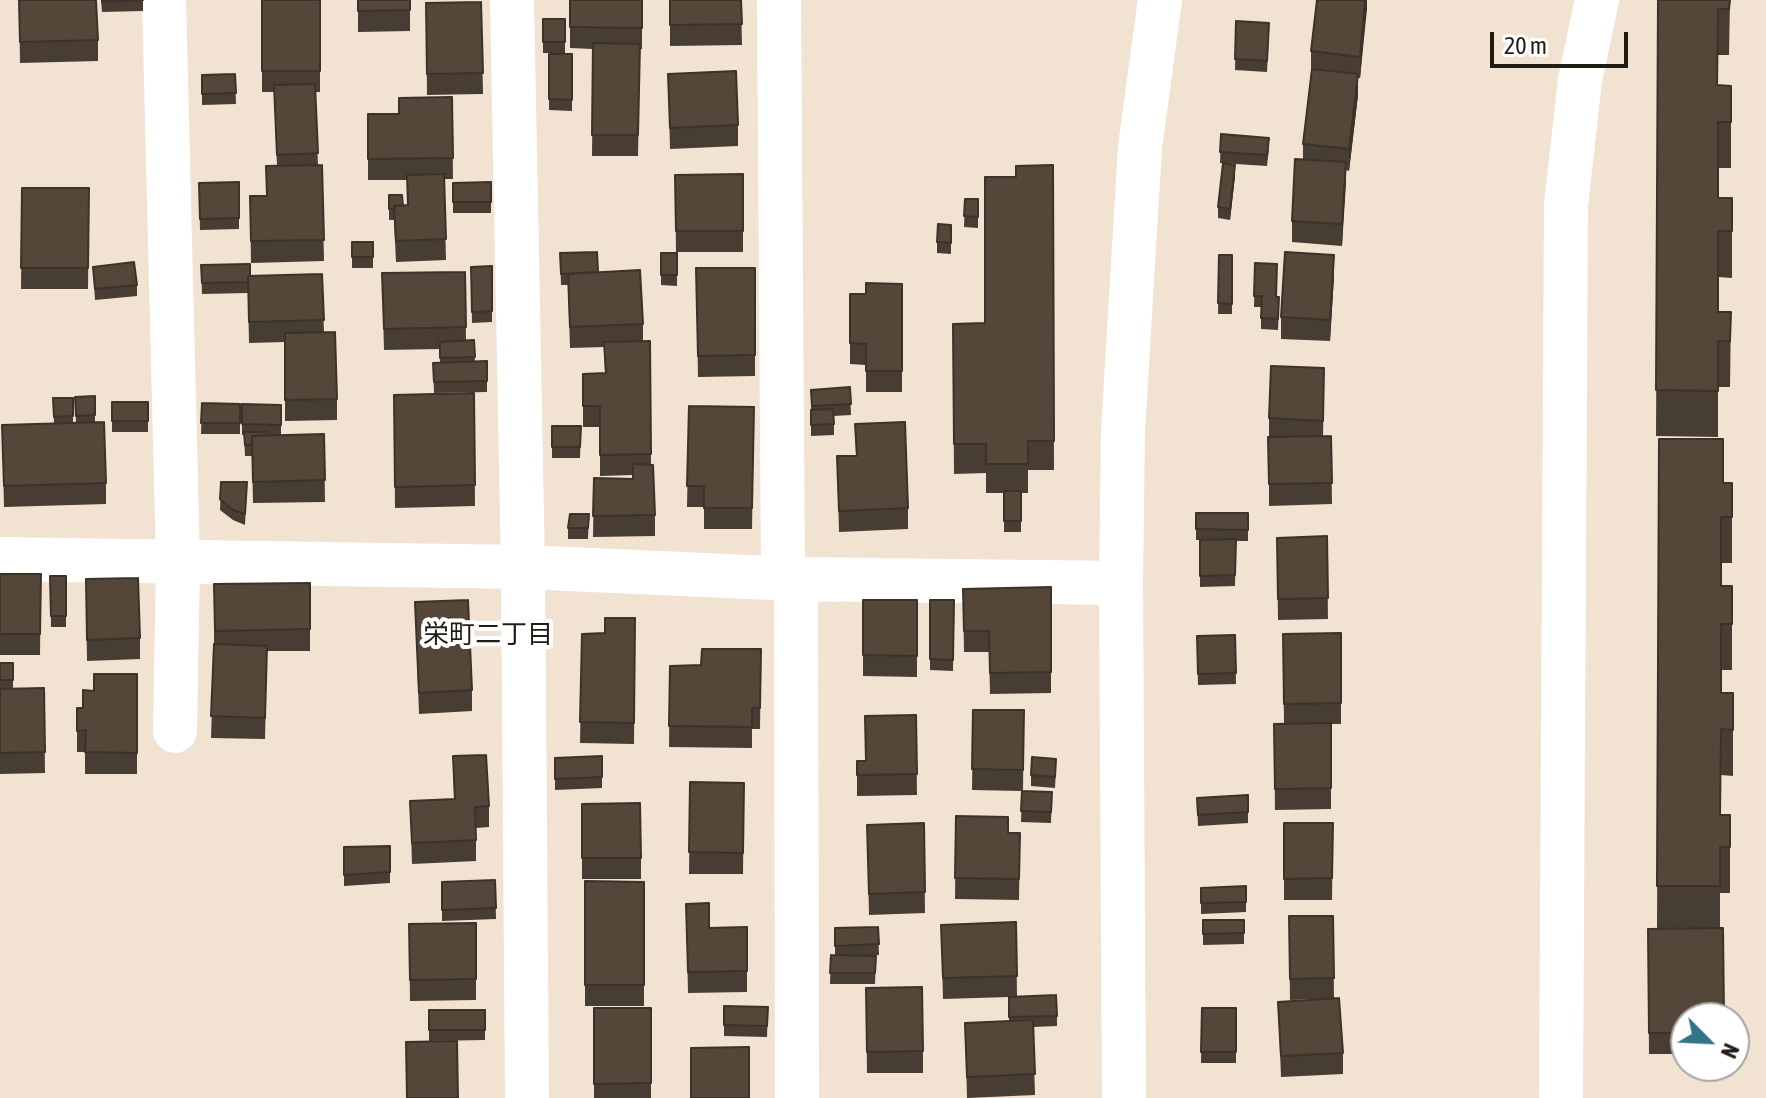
<!DOCTYPE html>
<meta charset="utf-8">
<style>
body{margin:0}
#map{position:relative;width:1766px;height:1098px;overflow:hidden;background:#f2e2d2;font-family:"Asap Condensed",sans-serif}
canvas{display:block}
.north{position:absolute;left:1670px;top:1002px;width:80px;height:80px;box-sizing:border-box;background:#fff;border:2px solid #a6a4a2;border-radius:50%;rotate:114deg;font-size:22px;font-weight:700;line-height:32px;text-align:center;color:#211c16}
.north::after{content:'';display:block;margin:auto;width:28px;height:36px;background:#337487;clip-path:polygon(50% 0,100% 100%,50% 72%,0 100%)}
.scale{position:absolute;left:1490px;top:32px;width:138px;height:36px;box-sizing:border-box;border:4px solid #211c16;border-top:0;padding-left:10px;font-size:24px;line-height:28px;white-space:nowrap;color:#211c16;-webkit-text-stroke:6px #fff;paint-order:stroke}
</style>
<div id="map">
<canvas width="1766" height="1098"></canvas>
<div class="north">N</div>
<div class="scale">20 m</div>
</div>
<script>
const g = document.querySelector('canvas').getContext('2d');
g.lineJoin = 'round';
const toPath = rows => new Path2D(rows.map(r => 'M' + r).join(''));
function stroke(path, color, width, dash) { g.strokeStyle = color; g.lineWidth = width; g.lineCap = dash ? 'butt' : 'round'; g.setLineDash(dash || []); g.stroke(path); }
function fillPath(path, color) { g.fillStyle = color; g.fill(path, 'evenodd'); }
function write(font, color, halo, rows, align = 'center') {
  g.font = font + ' "Asap Condensed","Noto Sans JP",sans-serif'; g.lineWidth = 8; g.setLineDash([]); g.textBaseline = 'middle'; g.strokeStyle = halo; g.fillStyle = color; for (const [text, x, y, turn = 0] of rows) {
    g.save(); g.translate(x, y); g.rotate((+turn || 0) * Math.PI / 180); g.textAlign = isNaN(turn) ? turn : align; if (halo) g.strokeText(text, 0, 0); g.fillText(text, 0, 0); g.restore();
  }
}
const minor = toPath([
 [164,0,178,562,175,731],
 [512,0,523,567,527,1098],
 [779,0,783,578],
 [0,559,523,567,796,579,1121,583],
 [796,579,797,1098],
 [1124,1098,1121,583,1123,431,1140,147,1160,0],
 [1561,1098,1566,205,1580,80,1597,0]
]);
const wall = toPath([
 [19,0,98,40,98,61,20,63],
 [101,0,143,0,143,11,102,12],
 [262,0,320,0,320,92,315,92,318,165,322,165,324,261,251,263,250,196,266,196,277,166,274,92,262,92],
 [358,0,410,10,410,31,358,32],
 [570,0,642,0,642,49,640,49,638,156,592,156,593,49,570,48],
 [670,0,741,0,742,45,670,46],
 [1367,0,1360,78,1358,78,1358,95,1349,171,1346,170,1342,246,1292,242,1292,221,1303,159,1303,144,1311,72,1311,51],
 [1658,0,1730,0,1729,55,1718,55,1718,85,1731,86,1731,168,1718,168,1718,198,1732,198,1732,278,1718,277,1718,312,1731,312,1730,387,1718,387,1718,437,1656,436],
 [481,2,483,94,427,95,426,3],
 [543,19,565,19,565,53,543,53],
 [1236,21,1269,34,1267,72,1235,70],
 [549,54,572,54,572,111,549,110],
 [235,74,236,104,202,105,202,75],
 [668,74,738,125,738,146,670,149],
 [452,97,453,179,444,179,446,260,396,262,394,220,389,220,389,195,403,206,407,205,407,180,368,180,368,114,399,114],
 [1221,134,1269,149,1267,166,1220,163],
 [1053,165,1054,470,1028,470,1028,493,1021,493,1021,532,1004,532,1004,493,986,493,986,473,954,474,953,324,985,323,1016,177],
 [743,174,743,252,676,252,675,175],
 [1235,176,1230,220,1218,218,1218,207],
 [239,182,239,229,200,230,199,183],
 [491,182,491,213,453,213,453,183],
 [22,188,89,188,88,289,21,289],
 [965,199,978,199,978,228,964,227],
 [951,225,951,254,937,253,937,242],
 [352,242,373,242,373,268,352,268],
 [560,253,598,272,643,324,643,341,650,341,651,465,655,515,655,536,593,537,594,478,633,479,633,475,600,476,600,427,583,427,583,374,605,373,604,347,570,348,568,285,561,285],
 [661,253,677,253,677,286,661,285],
 [1219,255,1232,255,1232,314,1218,314],
 [1255,263,1276,297,1279,308,1278,330,1261,329,1261,307,1254,307],
 [201,265,250,276,322,274,324,333,337,399,337,420,285,421,285,342,249,343,248,293,202,294],
 [492,266,492,322,472,323,471,267],
 [93,267,137,285,137,296,95,300],
 [696,268,755,268,755,376,698,377],
 [465,272,466,341,474,340,475,362,487,361,487,392,434,393,433,363,440,363,440,349,384,350,382,273],
 [1334,276,1330,341,1281,339,1281,317],
 [902,284,902,392,866,392,866,365,850,364,850,294,866,294],
 [850,387,851,415,834,416,834,435,811,436,811,390],
 [1324,389,1323,436,1331,436,1332,504,1269,506,1269,418],
 [474,393,475,506,395,508,394,395],
 [95,396,95,422,106,483,106,504,4,507,2,425,54,424,53,398,73,398,73,423,76,423,75,397],
 [112,402,148,402,148,432,112,432],
 [202,403,240,404,240,434,201,434],
 [242,404,281,405,281,435,324,434,325,502,253,503,252,456,245,456,244,435,242,435],
 [689,406,754,407,752,529,704,529,704,507,687,507],
 [855,424,908,508,908,529,839,532,837,456,856,456],
 [552,426,581,426,580,458,552,458],
 [1659,439,1723,483,1732,483,1732,563,1721,563,1721,586,1732,586,1732,670,1721,670,1721,693,1733,730,1733,776,1721,775,1720,815,1730,815,1730,893,1720,893,1720,928,1686,1018,1686,1054,1649,1054,1648,929,1657,929],
 [221,482,247,482,245,525,233,520,220,510],
 [1196,513,1248,513,1248,541,1236,541,1235,586,1200,587,1200,540,1196,540],
 [589,514,588,539,568,539,568,528],
 [1327,536,1328,619,1278,620,1277,538],
 [0,574,41,574,40,655,0,655],
 [50,576,66,576,66,627,51,627],
 [310,583,310,651,267,651,265,739,211,738,214,644,214,584],
 [1051,587,1051,693,990,694,989,652,964,652,963,589],
 [86,600,140,638,140,659,87,661],
 [863,600,917,600,917,677,863,676],
 [930,600,954,600,953,671,930,670],
 [415,602,472,690,472,711,419,714],
 [635,618,634,744,580,743,582,634,605,633],
 [1341,633,1341,724,1331,724,1331,809,1275,810,1274,724,1284,724,1283,634],
 [1235,635,1236,684,1198,685,1197,636],
 [761,649,760,729,752,729,752,748,669,747,670,666,701,665],
 [0,663,13,663,13,689,44,688,45,773,0,774],
 [137,674,137,774,85,774,85,752,77,752,77,708,83,708,94,691],
 [973,710,1024,710,1023,791,1052,792,1051,823,1021,822,1022,791,972,790],
 [916,715,917,795,857,796,857,761,866,761],
 [453,756,489,806,489,827,476,828,476,861,412,864,410,801,454,800],
 [602,756,602,788,555,790,555,758],
 [1056,770,1055,788,1031,786,1031,775],
 [690,782,744,783,743,874,689,874],
 [1248,795,1248,823,1198,826,1197,798],
 [582,804,641,858,641,879,582,879],
 [956,816,1008,833,1020,833,1019,900,955,899],
 [924,823,925,913,869,915,867,825],
 [1284,823,1333,823,1332,900,1284,900],
 [390,846,390,883,344,886,344,847],
 [495,880,496,919,442,921,442,882],
 [644,882,644,1006,585,1006,585,985],
 [1246,886,1246,912,1201,914,1201,888],
 [686,904,709,928,747,927,747,992,688,993],
 [1289,916,1333,916,1334,998,1343,1053,1343,1074,1281,1077,1278,1002,1321,999,1290,1000],
 [1203,920,1244,920,1244,944,1203,945],
 [1016,922,1017,996,1057,1016,1057,1026,1033,1027,1035,1095,967,1098,965,1023,1009,1021,1009,997,943,999,941,925],
 [476,923,476,1000,410,1001,409,924],
 [878,927,879,955,863,956,876,956,875,984,830,984,831,955,835,955,835,928],
 [866,988,923,1051,923,1073,867,1073],
 [724,1006,768,1007,767,1037,724,1036],
 [594,1008,651,1008,651,1098,594,1098],
 [1202,1008,1236,1008,1236,1063,1201,1063],
 [429,1010,485,1010,485,1040,429,1041]
]);
const shadedWall = toPath([
 [1365,0,1367,0,1367,9,1360,78,1360,57],
 [1358,74,1358,95,1349,171,1349,149],
 [1346,162,1346,183,1342,246,1342,224],
 [1235,165,1235,176,1230,220,1230,209],
 [1334,255,1334,276,1330,341,1330,320]
]);
const building = toPath([
 [19,0,96,0,98,40,20,42,19,0],
 [102,0,143,0,102,2,102,0],
 [262,0,320,0,320,71,262,71,262,0],
 [358,0,410,0,410,10,358,11,358,0],
 [570,0,642,0,642,28,570,27,570,0],
 [670,0,741,0,742,24,670,25,670,0],
 [1317,0,1365,0,1360,57,1311,51,1317,0],
 [1658,0,1730,0,1729,9,1718,9,1717,85,1731,86,1731,122,1718,122,1718,198,1732,198,1732,231,1718,231,1718,312,1731,312,1730,341,1718,341,1718,391,1656,390,1658,0],
 [481,2,483,73,427,74,426,3,481,2],
 [543,19,565,19,565,42,543,42,543,19],
 [1236,21,1269,23,1267,61,1235,59,1236,21],
 [593,43,640,44,638,135,592,135,593,43],
 [549,54,572,54,572,100,549,99,549,54],
 [1312,69,1358,74,1349,149,1303,144,1312,69],
 [736,71,738,125,670,128,668,74,736,71],
 [235,74,236,93,202,94,202,75,235,74],
 [315,84,318,153,277,155,274,85,315,84],
 [452,97,453,158,368,159,368,114,399,114,399,98,452,97],
 [1221,134,1269,138,1267,155,1220,152,1221,134],
 [1295,159,1346,162,1342,224,1292,221,1295,159],
 [1223,163,1235,165,1230,209,1218,207,1223,163],
 [322,165,324,240,251,241,250,196,267,196,266,166,322,165],
 [1053,165,1054,441,1028,441,1028,464,986,464,986,444,954,444,953,324,985,323,985,177,1016,177,1016,166,1053,165],
 [444,174,446,239,396,241,394,206,408,205,407,175,444,174],
 [743,174,743,231,676,231,675,175,743,174],
 [239,182,239,218,200,219,199,183,239,182],
 [491,182,491,202,453,202,453,183,491,182],
 [22,188,89,188,88,268,21,268,22,188],
 [389,195,402,195,403,206,394,206,395,209,389,209,389,195],
 [965,199,978,199,978,217,964,216,965,199],
 [938,224,951,225,951,243,937,242,938,224],
 [352,242,373,242,373,257,352,257,352,242],
 [597,252,598,272,561,274,560,253,597,252],
 [1285,252,1334,255,1330,320,1281,317,1285,252],
 [661,253,677,253,677,275,661,275,661,253],
 [1219,255,1232,255,1232,304,1218,303,1219,255],
 [134,262,137,285,95,289,93,267,134,262],
 [1255,263,1277,264,1276,297,1279,297,1278,319,1261,318,1262,296,1254,296,1255,263],
 [250,264,250,276,248,276,248,282,202,283,201,265,250,264],
 [492,266,492,311,472,312,471,267,492,266],
 [696,268,755,268,755,355,698,356,696,268],
 [640,270,643,324,570,327,568,274,640,270],
 [465,272,466,327,384,329,382,273,465,272],
 [322,274,324,320,249,322,248,276,322,274],
 [866,283,902,284,902,371,866,371,866,344,850,343,850,294,866,294,866,283],
 [335,332,337,399,285,400,285,333,335,332],
 [474,340,475,357,440,358,440,342,474,340],
 [650,341,651,454,600,455,600,406,583,406,583,374,606,373,604,342,650,341],
 [487,361,487,381,434,382,433,363,487,361],
 [1271,366,1324,368,1323,421,1269,418,1271,366],
 [850,387,851,404,812,406,811,390,850,387],
 [474,393,475,485,395,487,394,395,474,393],
 [95,396,95,415,76,416,75,397,95,396],
 [53,398,73,398,73,416,54,417,53,398],
 [112,402,148,402,148,421,112,421,112,402],
 [202,403,240,404,240,423,201,423,202,403],
 [242,404,281,405,281,425,242,424,242,404],
 [689,406,754,407,752,508,704,508,704,486,687,486,689,406],
 [833,409,834,424,811,425,811,410,833,409],
 [104,422,106,483,4,486,2,425,104,422],
 [905,422,908,508,839,511,837,456,857,456,855,424,905,422],
 [552,426,581,426,580,447,552,447,552,426],
 [244,432,267,432,267,435,252,436,252,445,245,445,244,432],
 [324,434,325,480,253,482,252,436,324,434],
 [1331,436,1332,483,1269,484,1268,437,1331,436],
 [1659,439,1723,439,1723,483,1732,483,1732,517,1721,517,1721,586,1732,586,1732,624,1721,624,1721,693,1733,693,1733,730,1721,729,1720,815,1730,815,1730,847,1720,847,1720,886,1657,886,1659,439],
 [633,464,653,465,655,515,593,516,594,478,633,479,633,464],
 [221,482,247,482,245,514,233,510,220,499,221,482],
 [1004,491,1021,491,1021,521,1004,521,1004,491],
 [1196,513,1248,513,1248,530,1196,529,1196,513],
 [570,514,589,514,588,528,568,528,570,514],
 [1327,536,1328,598,1278,599,1277,538,1327,536],
 [1236,539,1235,575,1200,576,1200,540,1236,539],
 [0,574,41,574,40,634,0,634,0,574],
 [50,576,66,576,66,616,51,616,50,576],
 [138,578,140,638,87,640,86,579,138,578],
 [310,583,310,629,215,631,214,584,310,583],
 [1051,587,1051,672,990,673,989,631,964,631,963,589,1051,587],
 [468,600,472,690,419,693,415,602,468,600],
 [863,600,917,600,917,656,863,655,863,600],
 [930,600,954,600,953,660,930,659,930,600],
 [605,618,635,618,634,723,580,722,582,634,605,633,605,618],
 [1341,633,1341,703,1284,704,1283,634,1341,633],
 [1235,635,1236,673,1198,674,1197,636,1235,635],
 [214,644,267,646,265,718,211,716,214,644],
 [702,649,761,649,760,708,752,708,752,727,669,726,670,666,701,665,702,649],
 [0,663,13,663,13,680,0,680,0,663],
 [94,674,137,674,137,753,85,752,86,730,77,731,77,708,83,708,83,690,94,691,94,674],
 [44,688,45,752,0,753,0,689,44,688],
 [973,710,1024,710,1023,770,972,769,973,710],
 [916,715,917,774,857,775,857,761,866,761,865,716,916,715],
 [1331,723,1331,788,1275,789,1274,724,1331,723],
 [486,755,489,806,475,807,476,840,412,843,410,801,455,799,453,756,486,755],
 [602,756,602,777,555,779,555,758,602,756],
 [1032,757,1056,759,1055,777,1031,775,1032,757],
 [690,782,744,783,743,853,689,852,690,782],
 [1022,791,1052,792,1051,812,1021,811,1022,791],
 [1248,795,1248,812,1198,815,1197,798,1248,795],
 [640,803,641,858,582,858,582,804,640,803],
 [956,816,1008,817,1008,833,1020,833,1019,879,955,878,956,816],
 [924,823,925,892,869,894,867,825,924,823],
 [1284,823,1333,823,1332,878,1284,879,1284,823],
 [390,846,390,872,344,875,344,847,390,846],
 [495,880,496,908,442,910,442,882,495,880],
 [585,881,644,882,644,985,585,985,585,881],
 [1246,886,1246,902,1201,903,1201,888,1246,886],
 [709,903,709,928,747,927,747,971,688,972,686,904,709,903],
 [1289,916,1333,916,1334,978,1290,979,1289,916],
 [1203,920,1244,920,1244,933,1203,934,1203,920],
 [1016,922,1017,976,943,978,941,925,1016,922],
 [476,923,476,979,410,980,409,924,476,923],
 [878,927,879,944,835,946,835,928,878,927],
 [1723,928,1724,1018,1686,1018,1686,1033,1649,1033,1648,929,1723,928],
 [831,955,876,956,875,973,830,973,831,955],
 [922,987,923,1051,867,1052,866,988,922,987],
 [1056,995,1057,1016,1009,1017,1009,997,1056,995],
 [1339,998,1343,1053,1281,1056,1278,1002,1339,998],
 [724,1006,768,1007,767,1026,724,1025,724,1006],
 [594,1008,651,1008,651,1083,594,1084,594,1008],
 [1202,1008,1236,1008,1236,1052,1201,1052,1202,1008],
 [429,1010,485,1010,485,1030,429,1030,429,1010],
 [1033,1020,1035,1074,967,1077,965,1023,1033,1020],
 [457,1041,458,1098,407,1098,406,1042,457,1041],
 [749,1047,749,1098,691,1098,691,1048,749,1047]
]);
const neighbourhoodNames = [
 ["栄町二丁目",488,635]
];
stroke(minor, '#fff', 44);
fillPath(wall, '#483d32');
fillPath(shadedWall, '#3b3229');
fillPath(building, '#54473a');
stroke(building, '#3b3229', 2);
write('26px', '#211c16', '#fff', neighbourhoodNames);
</script>
